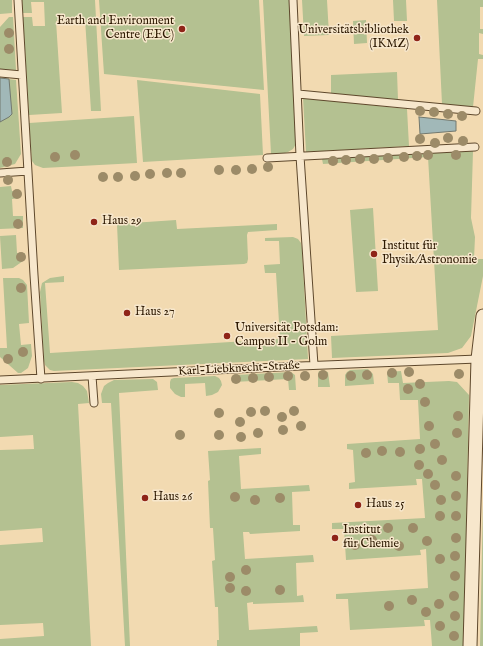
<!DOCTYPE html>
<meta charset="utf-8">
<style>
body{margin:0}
canvas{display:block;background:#f2dab1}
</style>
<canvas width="483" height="646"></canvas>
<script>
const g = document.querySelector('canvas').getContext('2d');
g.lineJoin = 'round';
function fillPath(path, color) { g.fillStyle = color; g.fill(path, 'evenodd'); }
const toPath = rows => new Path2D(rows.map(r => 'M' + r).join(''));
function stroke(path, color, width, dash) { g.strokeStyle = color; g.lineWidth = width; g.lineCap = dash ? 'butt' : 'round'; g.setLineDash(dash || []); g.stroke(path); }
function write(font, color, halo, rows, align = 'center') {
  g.font = font + ' "IM FELL English",serif'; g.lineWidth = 3; g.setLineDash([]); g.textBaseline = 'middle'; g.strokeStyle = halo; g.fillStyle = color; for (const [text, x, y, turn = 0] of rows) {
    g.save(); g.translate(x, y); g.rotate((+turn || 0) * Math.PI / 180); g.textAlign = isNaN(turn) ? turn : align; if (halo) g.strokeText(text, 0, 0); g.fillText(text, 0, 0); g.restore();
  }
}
const green = toPath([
 [0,0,12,0,12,13,0,14],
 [22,0,95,0,101,111,91,111,85,19,56,21,62,113,29,115,23,17,32,17,33,26,45,26,44,2,31,2,32,13,23,13],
 [99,0,259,0,264,90,104,74],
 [263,0,290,0,296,144,293,149,288,152,282,154,271,154],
 [302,0,327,0,329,35,304,36],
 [393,0,406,0,407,21,394,21],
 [437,0,483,0,483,7,480,7,480,29,483,29,483,34,479,33,479,54,483,55,483,59,478,59,473,107,442,104],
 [9,17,13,17,16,70,0,69,0,27],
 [366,20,367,43,354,44,353,21],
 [397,72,398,100,331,93,331,75],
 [0,78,16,80,21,154,15,164,0,168],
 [137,80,260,94,263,155,143,162],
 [303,98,407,109,409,146,306,152],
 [134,116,137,163,43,168,35,165,32,161,29,123],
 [473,151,471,218,475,237,474,259,483,259,483,276,471,336,462,348,448,353,332,358,331,336,438,330,428,157,323,164,322,159],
 [11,186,12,191,20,191,20,198,12,199,13,216,23,216,23,228,0,229,0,187],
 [373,208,378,291,356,292,350,210],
 [176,220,177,229,277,224,277,230,248,232,247,235,248,259,247,263,244,264,119,270,117,224],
 [16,235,17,253,25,253,23,261,13,268,2,269,0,236],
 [293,237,298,239,301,243,302,248,308,359,54,371,50,370,45,365,44,361,40,292,42,283,50,278,64,276,64,282,45,283,50,353,280,339,276,273,265,273,264,265,280,264,279,241,265,241,265,238],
 [3,278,19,278,23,280,27,285,29,323,19,324,21,345,31,344,32,356,28,368,21,373,18,373,0,357,0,348,7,348],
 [368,369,373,374,374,384,345,386,345,375,347,372,350,370],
 [319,371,328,372,330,387,318,387,318,374],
 [401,371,403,383,449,381,457,382,469,395,464,646,432,646,430,620,424,620,425,626,350,630,348,599,336,599,336,594,428,588,426,549,420,550,421,555,346,560,344,529,332,529,332,523,425,518,422,479,416,479,417,485,349,489,349,483,355,482,353,450,347,449,347,444,420,439,418,400,400,400,399,383,388,383,387,372],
 [291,372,295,375,296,390,289,390,288,379,234,382,234,376,236,375],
 [215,376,219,378,221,381,222,385,218,392,212,395,206,396,205,383,185,384,185,397,181,397,175,394,170,388,170,382,171,379,174,378],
 [153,379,157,382,158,390,119,393,130,646,125,646,111,403,102,403,101,394,104,386,108,383,114,380],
 [72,382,78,383,83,386,87,391,89,403,78,404,91,646,0,646,0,639,44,636,43,623,0,625,0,545,43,542,42,528,0,531,0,450,34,449,33,435,0,437,0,385],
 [261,448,261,454,239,456,241,489,309,485,310,491,292,492,293,525,300,525,300,531,250,534,249,532,243,532,245,559,313,555,314,562,296,563,297,596,303,595,304,602,253,604,253,602,247,603,249,630,317,626,318,632,300,633,300,646,217,646,217,640,219,640,218,607,215,607,212,561,215,560,213,528,210,528,208,481,210,480,208,451],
 [483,501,483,646,480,646]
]);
const water = toPath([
 [0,78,9,79,12,114,9,117,0,122,0,78],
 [419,117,456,121,456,131,420,134,419,117]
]);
const service = toPath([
 [18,0,34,275,41,379],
 [293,0,300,156,314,365],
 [0,73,22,75],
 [298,94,476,111],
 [267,158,475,147],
 [0,173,28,171],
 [92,376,94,403],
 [0,380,300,366,478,359]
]);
const minor = toPath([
 [470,646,478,359,483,316]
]);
const trees = [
 [9,33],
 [9,49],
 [420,111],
 [434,112],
 [448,114],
 [462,116],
 [448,138],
 [420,139],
 [463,141],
 [435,143],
 [75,155],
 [428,155],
 [456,155],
 [417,156],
 [55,157],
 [404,157],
 [388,158],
 [360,159],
 [374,159],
 [346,160],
 [333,161],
 [7,162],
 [268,167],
 [252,169],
 [219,170],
 [236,170],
 [167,173],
 [181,173],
 [150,174],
 [135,176],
 [103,177],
 [118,177],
 [8,180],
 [17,194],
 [18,224],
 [21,257],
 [21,288],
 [23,352],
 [8,359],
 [409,372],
 [392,373],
 [459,374],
 [323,375],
 [367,375],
 [288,376],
 [305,376],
 [351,376],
 [269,377],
 [253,378],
 [236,379],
 [420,384],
 [408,389],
 [425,402],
 [265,411],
 [294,411],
 [251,412],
 [219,413],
 [458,416],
 [282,417],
 [240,422],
 [301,426],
 [429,426],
 [283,430],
 [258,433],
 [457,433],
 [180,435],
 [219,435],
 [241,437],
 [435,444],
 [420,449],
 [382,451],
 [400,452],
 [366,453],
 [442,460],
 [419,465],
 [428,474],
 [456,476],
 [435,485],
 [456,496],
 [235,497],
 [280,498],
 [255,500],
 [441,500],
 [440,516],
 [456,516],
 [388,528],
 [413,528],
 [456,538],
 [372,540],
 [427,541],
 [355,545],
 [399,546],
 [455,556],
 [440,559],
 [246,570],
 [455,576],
 [230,577],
 [230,588],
 [280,590],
 [246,591],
 [454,596],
 [412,600],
 [439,604],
 [389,606],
 [426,612],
 [455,616],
 [440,626],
 [454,636]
];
const markers = [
 [182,29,4,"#8f2418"],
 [417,38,4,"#8f2418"],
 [94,222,4,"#8f2418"],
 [374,254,4,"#8f2418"],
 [127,313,4,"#8f2418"],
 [227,336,4,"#8f2418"],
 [145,498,4,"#8f2418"],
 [358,505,4,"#8f2418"],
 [335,538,4,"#8f2418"]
];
const poiNames = [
 ["Earth and Environment",174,22,"right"],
 ["Centre (EEC)",174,36,"right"],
 ["Universitätsbibliothek",409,31,"right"],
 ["(IKMZ)",409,45,"right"],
 ["Haus 29",102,222],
 ["Institut für",382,247],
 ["Physik/Astronomie",382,261],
 ["Haus 27",135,313],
 ["Universität Potsdam:",235,329],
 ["Campus II - Golm",235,343],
 ["Haus 26",153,498],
 ["Haus 25",366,505],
 ["Institut",343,531],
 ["für Chemie",343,545]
];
const streetNames = [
 ["Karl-Liebknecht-Straße",239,369,-3]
];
fillPath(green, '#b4c191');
fillPath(water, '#a1b8b8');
stroke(water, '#72786e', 1);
stroke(service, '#5e482c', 9);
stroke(minor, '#5e482c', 15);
stroke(service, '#f7e7cc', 7);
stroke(minor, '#f7e7cc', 13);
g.fillStyle = '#9c8b68';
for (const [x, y] of trees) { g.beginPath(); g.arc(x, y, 5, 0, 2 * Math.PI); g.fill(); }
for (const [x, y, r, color] of markers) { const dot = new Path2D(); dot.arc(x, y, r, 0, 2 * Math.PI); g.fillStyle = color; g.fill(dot); stroke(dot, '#f7e7cc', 1.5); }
write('12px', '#2c1800', '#f7e7cc', poiNames, 'left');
write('12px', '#2c1800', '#f7e7cc', streetNames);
</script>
